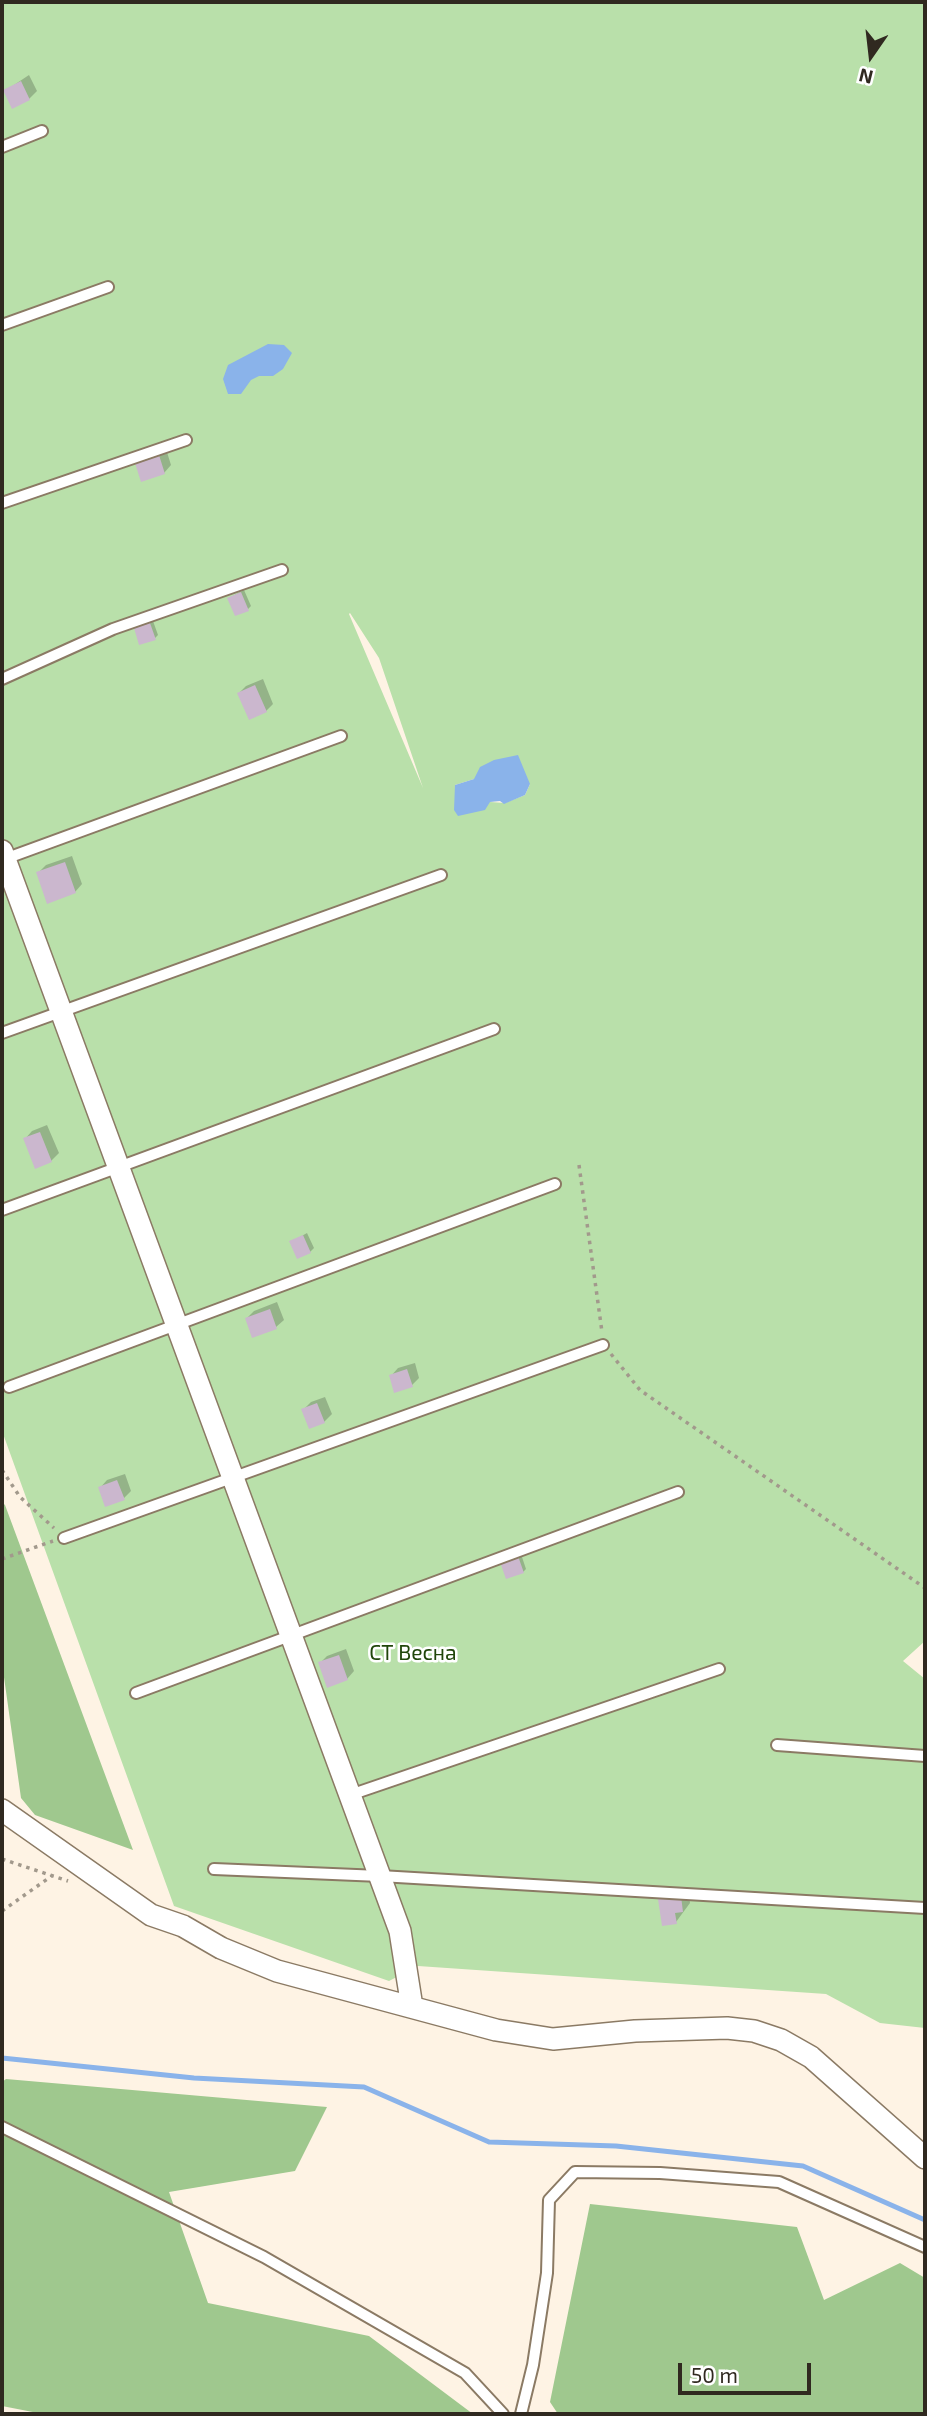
<!DOCTYPE html>
<meta charset="utf-8">
<style>
body{margin:0}
#map{position:relative;width:927px;height:2416px;overflow:hidden;background:#fef3e4;font-family:"Exo 2",sans-serif}
canvas{display:block}
.frame{position:absolute;inset:0;border:4px solid #302920;pointer-events:none}
.north{position:absolute;left:836px;top:21px;width:70px;height:70px;-webkit-text-stroke:5px #fff;paint-order:stroke;rotate:194deg;font-size:19px;font-weight:700;line-height:28px;text-align:center;color:#302920}
.north::after{content:'';display:block;margin:auto;width:24px;height:32px;background:#302920;clip-path:polygon(50% 0,100% 100%,50% 72%,0 100%)}
.scale{position:absolute;left:678px;top:2363px;width:133px;height:32px;box-sizing:border-box;border:4px solid #302920;border-top:0;padding-left:9px;font-size:21px;line-height:24px;white-space:nowrap;color:#302920;-webkit-text-stroke:5px #fff;paint-order:stroke}
</style>
<div id="map">
<canvas width="927" height="2416"></canvas>
<div class="frame"></div>
<div class="north">N</div>
<div class="scale">50 m</div>
</div>
<script>
const g = document.querySelector('canvas').getContext('2d');
g.lineJoin = 'round';
function fillPath(path, color) { g.fillStyle = color; g.fill(path, 'evenodd'); }
const toPath = rows => new Path2D(rows.map(r => 'M' + r).join(''));
function stroke(path, color, width, dash) { g.strokeStyle = color; g.lineWidth = width; g.lineCap = dash ? 'butt' : 'round'; g.setLineDash(dash || []); g.stroke(path); }
function write(font, color, halo, rows, align = 'center') {
  g.font = font + ' "Exo 2",sans-serif'; g.lineWidth = 5; g.setLineDash([]); g.textBaseline = 'middle'; g.strokeStyle = halo; g.fillStyle = color; for (const [text, x, y, turn = 0] of rows) {
    g.save(); g.translate(x, y); g.rotate((+turn || 0) * Math.PI / 180); g.textAlign = isNaN(turn) ? turn : align; if (halo) g.strokeText(text, 0, 0); g.fillText(text, 0, 0); g.restore();
  }
}
const green = toPath([
 [2,2,925,2,925,1641,903,1661,925,1679,925,2028,880,2023,826,1994,418,1966,389,1981,174,1906,2,1431],
 [350,613,379,658,423,788,349,614],
 [474,779,530,784,525,795,505,803,490,802,455,785]
]);
const forest = toPath([
 [2,1502,5,1505,133,1850,35,1815,21,1798,2,1663],
 [6,2079,327,2107,295,2171,169,2192,208,2303,369,2336,473,2414,43,2414,2,2406,2,2082],
 [590,2204,797,2227,824,2300,900,2263,925,2278,925,2414,558,2414,550,2402]
]);
const water = toPath([
 [268,344,284,345,292,353,283,369,273,376,259,376,251,380,241,394,228,394,223,379,228,365],
 [518,755,530,784,525,795,504,804,500,801,490,802,485,810,458,816,454,810,455,785,474,779,480,767,494,760]
]);
const shadow = toPath([
 [29,75,37,91,29,99,5,91],
 [166,449,171,465,164,473,137,463,144,456],
 [244,590,251,606,248,609,229,598],
 [153,621,158,635,155,638,136,629],
 [263,679,273,704,266,711,239,693,246,686],
 [72,856,82,884,75,892,38,873,46,865],
 [47,1125,59,1153,51,1161,25,1139,32,1131],
 [307,1233,314,1248,310,1252,291,1242],
 [277,1302,284,1320,276,1327,253,1336,247,1318,254,1311],
 [415,1363,419,1378,412,1385,391,1376,398,1368],
 [325,1397,332,1414,324,1422,303,1410,311,1402],
 [125,1474,131,1491,124,1498,100,1488,107,1480],
 [521,1554,526,1569,523,1572,502,1563],
 [346,1649,354,1671,347,1679,320,1663,327,1656],
 [688,1890,690,1903,676,1922,660,1900,668,1892]
]);
const stream = toPath([
 [2,2058,194,2078,364,2087,489,2142,616,2146,803,2166,925,2220]
]);
const building = toPath([
 [21,81,30,100,12,109,3,90],
 [159,455,165,474,141,482,135,463],
 [241,592,249,611,235,616,227,598],
 [150,623,156,640,139,645,134,628],
 [255,685,267,712,249,720,237,693],
 [65,862,76,893,47,904,36,872],
 [40,1132,52,1162,35,1169,23,1138],
 [303,1235,311,1253,297,1259,289,1241],
 [270,1309,277,1329,252,1338,245,1318],
 [407,1369,413,1387,394,1393,389,1375],
 [317,1403,325,1423,309,1429,301,1409],
 [117,1480,125,1500,105,1507,98,1487],
 [518,1556,524,1573,506,1579,500,1562],
 [339,1655,348,1680,327,1688,318,1662],
 [681,1896,683,1912,675,1913,677,1924,662,1926,658,1899]
]);
const path = toPath([
 [579,1165,602,1332],
 [611,1354,640,1390,925,1588],
 [2,1470,20,1497,54,1528],
 [2,1559,53,1541],
 [2,1859,68,1881],
 [2,1911,53,1875]
]);
const lane = toPath([
 [2,147,42,131],
 [2,325,108,287],
 [2,503,186,440],
 [2,679,113,629,282,570],
 [2,860,341,736],
 [2,1033,441,875],
 [2,1210,494,1029],
 [9,1387,555,1184],
 [64,1538,603,1345],
 [136,1693,678,1492],
 [777,1745,925,1756],
 [350,1795,719,1669],
 [214,1869,380,1876,925,1908],
 [2,2127,264,2257,465,2373,503,2414],
 [521,2414,533,2365,547,2273,549,2200,575,2172,660,2173,779,2182,925,2247]
]);
const street = toPath([
 [2,851,400,1931,412,2007],
 [2,1810,151,1915,183,1926,221,1948,277,1971,496,2030,553,2039,635,2031,727,2028,754,2031,781,2040,811,2057,925,2158]
]);
const parkNames = [
 ["СТ Весна",413,1653]
];
fillPath(green, '#b9e0aa');
fillPath(forest, '#9fc88e');
fillPath(water, '#8ab3ea');
fillPath(shadow, '#0003');
stroke(stream, '#8ab3ea', 5);
fillPath(building, '#cbb7ce');
stroke(lane, '#8b7a64', 14);
stroke(street, '#8b7a64', 24);
stroke(path, '#a2998c', 3.5, [3.5, 5]);
stroke(lane, '#fff', 10);
stroke(street, '#fff', 21);
write('21px', '#20460a', '#fff', parkNames);
</script>
